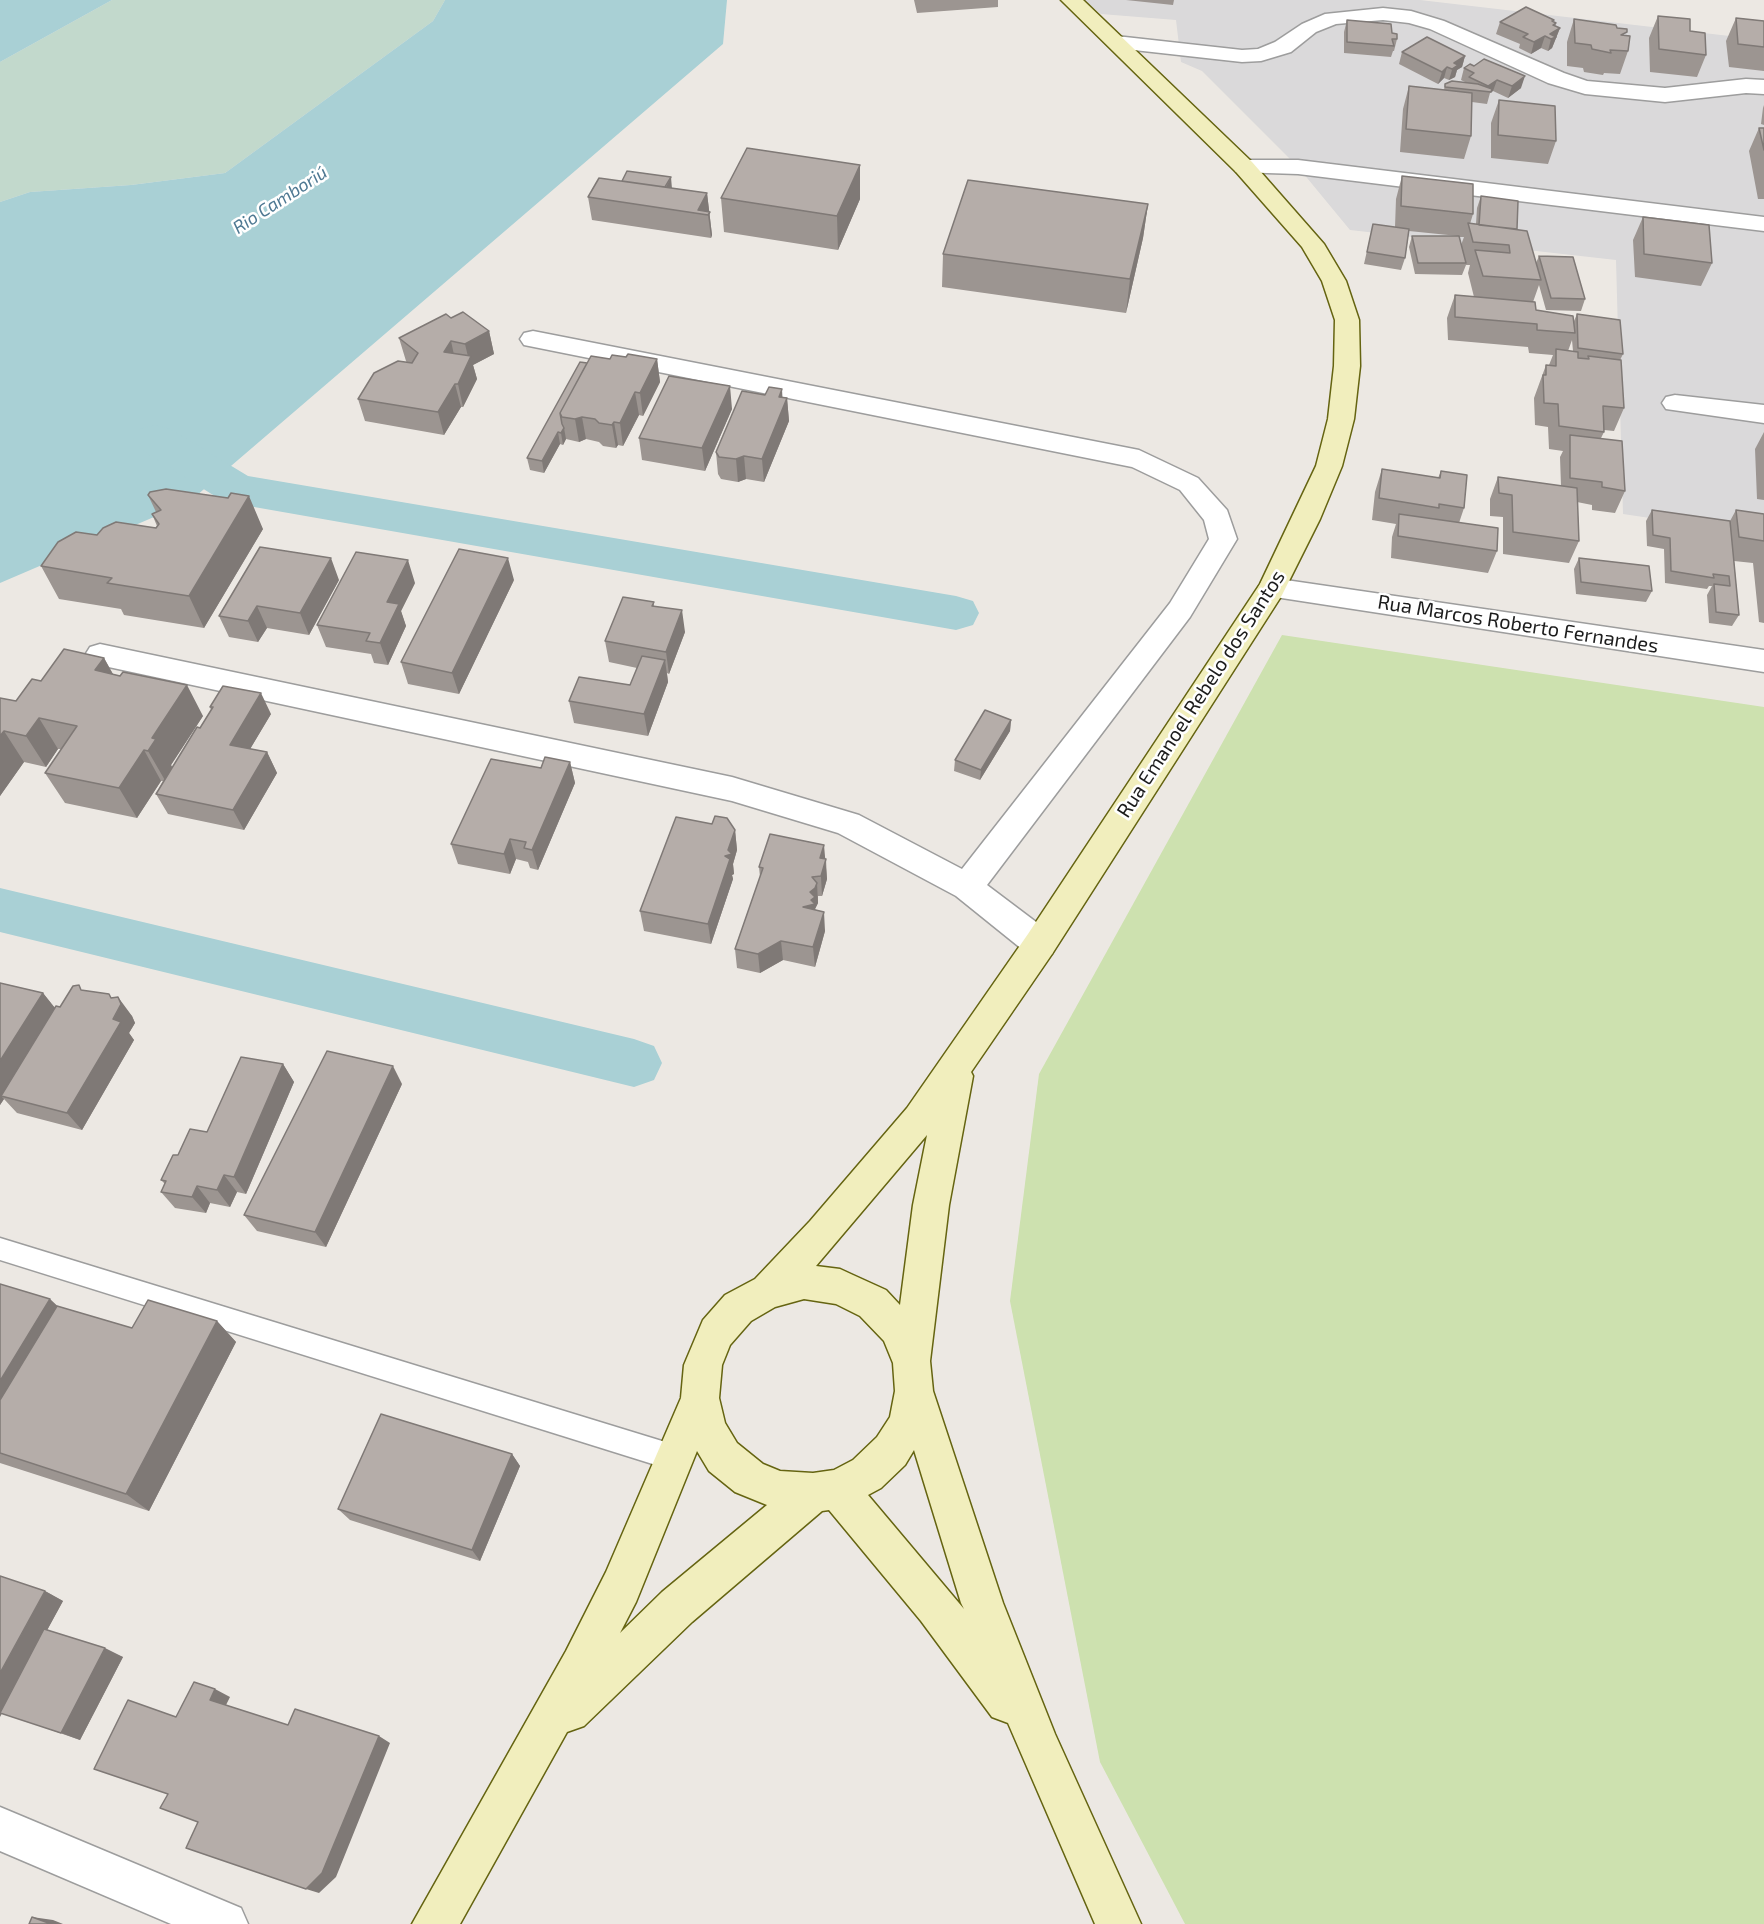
<!DOCTYPE html>
<meta charset="utf-8">
<style>
body{margin:0}
canvas{display:block;background:#ece8e3}
</style>
<canvas width="1764" height="1924"></canvas>
<script>
const g = document.querySelector('canvas').getContext('2d');
g.lineJoin = 'round';
function fillPath(path, color) { g.fillStyle = color; g.fill(path, 'evenodd'); }
const toPath = rows => new Path2D(rows.map(r => 'M' + r).join(''));
function stroke(path, color, width, dash) { g.strokeStyle = color; g.lineWidth = width; g.lineCap = dash ? 'butt' : 'round'; g.setLineDash(dash || []); g.stroke(path); }
function write(font, color, halo, rows, align = 'center') {
  g.font = font + ' "Exo 2",sans-serif'; g.lineWidth = 5; g.setLineDash([]); g.textBaseline = 'middle'; g.strokeStyle = halo; g.fillStyle = color; for (const [text, x, y, turn = 0] of rows) {
    g.save(); g.translate(x, y); g.rotate((+turn || 0) * Math.PI / 180); g.textAlign = isNaN(turn) ? turn : align; if (halo) g.strokeText(text, 0, 0); g.fillText(text, 0, 0); g.restore();
  }
}
const residential = toPath([
 [1084,0,1420,0,1764,40,1764,535,1623,514,1616,260,1350,230,1298,167,1202,71,1181,62,1176,20,1101,14]
]);
const grass = toPath([
 [1282,635,1764,707,1764,1924,1185,1924,1100,1762,1010,1301,1039,1074]
]);
const wetland = toPath([
 [112,0,445,0,433,21,225,173,131,185,30,192,0,202,0,62]
]);
const water = toPath([
 [0,0,112,0,0,62],
 [445,0,727,0,723,44,189,502,0,583,0,202,30,192,131,185,225,173,433,21]
]);
const canal = toPath([
 [155,425,170,429,248,476,956,596,973,601,979,613,973,625,956,630,237,504,221,500,140,449,133,439,140,429,155,425],
 [0,888,634,1039,654,1046,662,1063,654,1080,634,1087,0,932,0,888]
]);
const lane = toPath([
 [0,1238,675,1445,684,1449,688,1458,684,1467,675,1471,0,1260,0,1238]
]);
const street = toPath([
 [1383,8,1411,11,1444,21,1564,73,1587,81,1665,88,1746,79,1764,80,1764,94,1746,93,1665,102,1585,94,1548,83,1430,29,1409,23,1383,20,1336,24,1316,32,1291,52,1261,61,1242,62,1116,48,1109,46,1105,42,1109,38,1116,36,1242,50,1258,49,1275,42,1302,24,1325,14,1383,8],
 [1244,160,1298,160,1764,217,1764,231,1298,174,1236,172,1233,167,1236,162,1244,160],
 [533,331,1139,450,1198,478,1227,510,1237,539,1190,617,987,885,1052,934,1056,944,1052,954,1040,958,1028,954,956,896,838,833,732,801,90,663,85,655,90,647,100,644,732,777,859,815,962,869,1170,603,1209,539,1204,520,1180,490,1132,467,524,345,520,339,524,333,533,331],
 [1675,395,1764,405,1764,423,1666,409,1662,403,1666,397,1675,395],
 [1272,578,1764,650,1764,672,1262,595,1258,588,1262,581,1272,578],
 [0,1807,241,1908,248,1924,171,1924,0,1851,0,1807]
]);
const secondary = toPath([
 [1061,0,1083,0,1252,162,1324,244,1346,281,1359,320,1360,366,1354,419,1342,466,1320,519,1282,595,1052,954,971,1072,973,1076,949,1205,930,1361,933,1391,1003,1603,1055,1734,1141,1924,1095,1924,1008,1723,992,1717,921,1621,829,1510,822,1511,692,1622,584,1726,567,1732,460,1924,412,1924,566,1651,606,1572,681,1398,684,1365,703,1320,725,1295,755,1279,810,1221,907,1108,1028,934,1260,584,1316,466,1328,419,1334,366,1335,320,1322,281,1302,247,1236,172,1061,0],
 [927,1135,913,1205,900,1305,886,1290,853,1275,840,1269,816,1266,927,1135],
 [804,1299,836,1304,860,1316,884,1341,893,1363,895,1391,890,1417,877,1437,853,1460,834,1470,813,1473,780,1471,763,1464,737,1443,725,1423,719,1398,722,1365,730,1345,751,1321,775,1307,804,1299],
 [914,1450,961,1603,964,1609,868,1495,881,1488,905,1465,914,1450],
 [697,1451,709,1471,735,1492,767,1505,662,1592,620,1633,636,1602,697,1451]
]);
const wall = toPath([
 [914,0,998,0,998,7,917,13],
 [1126,0,1174,0,1173,5],
 [1658,16,1706,55,1697,77,1650,72,1649,38],
 [1736,18,1764,21,1764,71,1729,67,1726,41],
 [1574,19,1626,36,1628,51,1620,74,1604,73,1603,75,1584,72,1583,68,1567,66,1567,42],
 [1347,20,1392,33,1397,39,1394,51,1393,51,1391,57,1344,53,1344,32],
 [1500,22,1554,22,1556,23,1555,26,1560,28,1552,48,1548,51,1541,48,1531,54,1519,48,1520,44,1496,34],
 [1402,52,1465,56,1462,67,1457,70,1455,77,1449,80,1444,78,1438,84,1399,64],
 [1464,68,1521,88,1508,98,1493,91,1490,93,1487,104,1472,102,1471,136,1464,159,1400,152,1403,109,1409,86,1444,90,1445,84,1467,83,1461,80],
 [1499,100,1556,141,1548,164,1491,158,1491,123],
 [1764,105,1764,125,1761,124,1763,108],
 [1759,128,1764,128,1764,199,1758,199,1749,151],
 [1402,176,1473,214,1470,224,1476,224,1477,208,1481,196,1517,230,1536,263,1539,256,1585,299,1581,311,1546,310,1539,285,1533,302,1536,310,1574,321,1577,314,1623,354,1620,360,1624,408,1614,431,1604,430,1604,432,1601,438,1625,491,1615,513,1592,510,1592,505,1577,502,1579,541,1569,563,1503,554,1503,517,1490,516,1490,499,1498,477,1561,486,1560,457,1563,451,1549,449,1548,427,1535,425,1534,398,1546,365,1549,365,1553,355,1529,353,1528,347,1448,340,1447,318,1455,295,1474,297,1468,273,1470,265,1466,265,1462,275,1415,274,1409,247,1412,236,1458,236,1409,231,1405,258,1401,270,1364,264,1373,224,1395,227,1396,199],
 [1459,237,1464,237,1461,245],
 [1572,340,1573,351,1568,351],
 [672,188,707,193,712,235,711,238,592,220,588,197],
 [721,198,860,199,838,250,724,232],
 [1148,204,1143,238,1126,313,942,287,943,254],
 [1643,217,1712,263,1701,286,1635,277,1633,240],
 [451,318,489,331,494,354,473,365,477,379,463,407,461,407,444,435,365,421,358,399,407,363,406,361,399,338],
 [626,357,657,359,660,382,643,416,639,415,623,446,618,445,616,448,603,446,599,442,586,439,579,442,566,439,563,445,560,444,544,473,530,470,527,458,587,363],
 [783,398,787,398,789,421,764,482,746,479,738,482,721,479,718,474,716,452],
 [732,409,705,471,642,460,639,438],
 [1764,432,1764,500,1757,499,1755,449],
 [1382,469,1438,478,1441,471,1464,508,1459,523,1497,551,1488,573,1391,558,1392,537,1396,524,1372,520,1375,492],
 [148,495,263,529,204,628,124,615,121,609,59,599,41,566,156,528,157,526,152,514,156,512],
 [1652,510,1730,521,1736,510,1764,514,1764,623,1759,622,1753,563,1734,561,1739,615,1732,626,1709,623,1707,595,1712,586,1709,586,1707,589,1665,583,1664,549,1647,546,1646,521],
 [1579,558,1652,591,1646,602,1576,594,1574,569],
 [339,580,309,635,267,628,258,642,229,637,219,616],
 [514,580,459,694,408,684,401,662],
 [415,583,401,611,406,626,388,665,374,663,371,654,326,647,317,625],
 [654,602,654,606,685,632,669,674,667,673,668,682,648,736,574,723,569,701,630,685,637,668,609,662,605,641],
 [104,658,113,674,203,716,171,765,172,767,200,728,211,710,210,707,271,714,250,749,267,752,277,773,244,830,168,814,156,794,163,781,161,781,137,818,65,803,45,773,61,749,58,749,46,767,24,762,0,796,0,698,16,701,41,681],
 [1011,720,1010,731,980,780,954,771,955,760],
 [570,762,575,783,538,870,530,868,528,862,516,859,510,874,458,864,451,844,541,768],
 [735,830,737,850,733,864,734,874,732,875,733,879,711,944,644,931,640,911],
 [826,859,827,879,822,896,818,896,818,903,815,909,825,931,815,967,783,960,760,973,737,968,735,949,760,877,759,867],
 [0,983,43,993,55,1008,60,1007,82,990,112,998,132,1016,135,1023,129,1033,134,1040,82,1130,17,1113,4,1099,0,1105],
 [283,1064,294,1082,246,1194,237,1192,230,1207,210,1203,206,1213,175,1208,161,1192,165,1184,161,1180,178,1155,207,1132],
 [402,1084,326,1247,257,1231,244,1215],
 [0,1284,57,1306,132,1328,217,1321,236,1342,149,1511,0,1463],
 [512,1454,520,1466,480,1561,350,1520,338,1509],
 [45,1591,63,1601,47,1630,123,1657,80,1740,2,1713]
]);
const shadedWall = toPath([
 [1556,23,1553,32,1560,28,1552,48,1548,51,1551,39,1549,38,1553,25],
 [1545,36,1541,48,1531,54,1534,42],
 [1465,56,1462,67,1457,70,1455,77,1449,80,1454,63],
 [1447,67,1444,78,1438,84,1442,72],
 [1525,76,1521,88,1508,98,1512,86],
 [1497,80,1493,91,1490,93,1491,92,1486,92,1488,86],
 [860,165,860,199,838,250,837,216],
 [671,177,672,189,661,209,660,198],
 [707,193,712,235,711,238,708,215,698,210],
 [1148,204,1143,238,1126,313,1130,279],
 [489,331,494,354,473,365,477,379,463,407,458,384,469,361,465,344],
 [451,341,456,364,444,352],
 [657,359,660,382,643,416,640,393],
 [455,384,461,407,444,435,438,412],
 [730,386,732,409,705,471,702,448],
 [782,389,783,408,787,398,789,421,764,482,762,459,779,397],
 [635,392,639,415,623,446,620,423],
 [582,417,586,439,579,442,575,419],
 [614,422,618,445,616,448,612,425],
 [564,428,566,439,563,445,561,433],
 [558,432,560,444,544,473,542,461],
 [744,456,746,479,738,482,736,459],
 [249,496,263,529,204,628,189,596],
 [331,558,339,580,309,635,300,613],
 [508,558,514,580,459,694,452,673],
 [408,560,415,583,401,611,406,626,388,665,380,643,387,602],
 [257,606,267,628,258,642,248,621],
 [682,610,685,632,669,674,666,652],
 [104,658,121,689,95,670],
 [665,660,668,682,648,736,644,714],
 [187,685,203,716,171,765,173,769,166,782,148,751,152,738],
 [261,693,271,714,240,766,230,745],
 [39,718,58,749,46,767,26,736],
 [1011,720,1010,731,980,780,981,770],
 [4,731,24,762,0,796,0,736],
 [144,750,161,781,137,818,119,788],
 [267,752,277,773,244,830,233,810],
 [570,762,575,783,538,870,532,850],
 [735,830,737,850,733,864,734,874,732,875,733,879,711,944,708,924,725,856,728,850],
 [510,839,516,859,510,874,504,854],
 [824,845,827,879,822,896,820,858],
 [817,883,818,903,815,909,816,924,803,907,810,892],
 [824,912,825,931,815,967,813,947],
 [781,941,783,960,760,973,758,954],
 [43,993,58,1012,1,1096,4,1099,0,1105,0,1061],
 [118,997,132,1016,135,1023,129,1033,134,1040,82,1130,67,1113,119,1008],
 [283,1064,294,1082,246,1194,234,1177],
 [393,1066,402,1084,326,1247,315,1232],
 [224,1175,237,1192,230,1207,217,1190],
 [197,1186,210,1203,206,1213,192,1197],
 [50,1299,80,1327,0,1453,0,1381],
 [217,1321,236,1342,149,1511,126,1494],
 [512,1454,520,1466,480,1561,472,1550],
 [45,1591,63,1601,0,1717,0,1673],
 [105,1648,123,1657,80,1740,61,1733],
 [215,1689,230,1697,225,1707,210,1700],
 [379,1736,390,1743,336,1877,319,1893,306,1889],
 [32,1917,53,1920,63,1924,51,1924]
]);
const building = toPath([
 [1526,7,1554,20,1552,21,1556,23,1553,25,1560,28,1550,34,1556,37,1551,39,1545,36,1534,42,1523,37,1528,34,1500,22,1526,7],
 [1658,16,1690,19,1690,31,1705,33,1706,55,1659,49,1658,16],
 [1736,18,1764,21,1764,47,1738,44,1736,18],
 [1574,19,1616,25,1617,28,1627,29,1627,32,1621,35,1630,36,1628,51,1610,50,1611,53,1592,49,1591,45,1575,43,1574,19],
 [1347,20,1391,24,1392,33,1397,34,1397,39,1392,39,1394,46,1347,42,1347,20],
 [1427,37,1465,56,1454,63,1458,65,1452,69,1447,67,1442,72,1402,52,1427,37],
 [1484,59,1525,76,1512,86,1497,80,1488,86,1469,77,1474,73,1464,68,1470,64,1474,66,1484,59],
 [1452,81,1478,84,1492,89,1491,92,1445,87,1445,84,1452,81],
 [1409,86,1472,93,1471,136,1406,129,1409,86],
 [1499,100,1555,106,1556,141,1498,135,1499,100],
 [1759,128,1764,128,1764,150,1759,128],
 [747,148,860,165,837,216,721,198,747,148],
 [627,171,671,177,665,187,622,181,627,171],
 [1402,176,1473,184,1473,214,1401,206,1402,176],
 [599,178,707,193,698,210,710,212,708,215,588,197,599,178],
 [968,180,1148,204,1130,279,943,254,968,180],
 [1481,196,1518,201,1517,229,1479,225,1481,196],
 [1643,217,1709,225,1712,263,1644,254,1643,217],
 [1468,223,1527,231,1541,280,1483,276,1475,250,1510,253,1509,245,1473,242,1468,223],
 [1373,224,1409,229,1405,258,1367,252,1373,224],
 [1412,236,1459,236,1466,263,1418,263,1412,236],
 [1539,256,1573,257,1585,299,1551,298,1539,256],
 [1455,295,1535,302,1536,310,1573,316,1575,333,1537,330,1537,324,1455,317,1455,295],
 [463,312,489,331,465,344,451,341,444,352,471,356,458,384,455,384,438,412,358,399,374,373,398,361,412,363,418,353,399,338,446,314,451,318,463,312],
 [1577,314,1620,320,1623,354,1578,348,1577,314],
 [1556,349,1578,352,1578,358,1589,359,1588,356,1621,360,1624,408,1603,406,1604,432,1559,426,1558,404,1544,403,1543,375,1546,375,1546,365,1556,366,1556,349],
 [628,354,657,359,640,393,635,392,620,423,614,422,612,425,599,423,595,419,582,417,575,419,562,417,560,413,591,356,610,359,612,355,626,357,628,354],
 [580,362,587,363,560,413,562,424,564,428,561,433,558,432,542,461,527,458,580,362],
 [669,376,730,386,702,448,639,438,669,376],
 [769,387,782,389,779,397,787,398,762,459,744,456,736,459,719,457,716,452,742,391,765,395,769,387],
 [1570,435,1622,441,1625,491,1602,487,1602,482,1570,478,1570,435],
 [1382,469,1440,478,1441,471,1467,475,1464,508,1439,504,1439,508,1379,498,1382,469],
 [1498,477,1577,488,1579,541,1513,532,1512,495,1499,493,1498,477],
 [166,489,228,498,231,493,249,496,189,596,107,583,112,578,41,566,58,542,76,532,97,535,103,528,116,522,156,528,159,524,152,514,161,510,148,495,150,492,166,489],
 [1652,510,1730,521,1739,615,1716,612,1714,584,1730,586,1729,576,1713,574,1714,578,1671,571,1670,538,1653,535,1652,510],
 [1736,510,1764,514,1764,541,1739,537,1736,510],
 [1399,514,1498,528,1497,551,1398,536,1399,514],
 [260,547,331,558,300,613,257,606,248,621,219,616,260,547],
 [459,549,508,558,452,673,401,662,459,549],
 [356,552,408,560,387,602,399,604,380,643,366,641,370,633,317,625,356,552],
 [1579,558,1649,566,1652,591,1581,582,1579,558],
 [623,597,654,602,652,606,682,610,666,652,605,641,623,597],
 [64,649,104,658,95,670,120,676,123,672,187,685,152,738,156,739,148,751,144,750,119,788,45,773,77,726,39,718,26,736,4,731,0,736,0,698,16,701,32,679,41,681,64,649],
 [642,656,665,660,644,714,569,701,579,677,630,685,642,656],
 [223,686,261,693,230,745,267,752,233,810,156,794,197,727,200,728,213,707,210,707,223,686],
 [985,710,1011,720,981,770,955,760,985,710],
 [545,757,570,762,532,850,524,848,526,842,510,839,504,854,451,844,491,759,541,768,545,757],
 [715,816,727,818,735,830,728,850,732,854,725,856,730,859,708,924,640,911,676,817,712,824,715,816],
 [770,834,824,845,820,858,826,859,821,876,812,877,817,883,815,888,810,892,815,897,811,900,815,904,803,907,824,912,813,947,781,941,758,954,735,949,763,868,759,867,770,834],
 [0,983,43,993,0,1061,0,983],
 [79,985,81,990,109,994,111,998,118,997,121,1004,113,1019,121,1022,67,1113,1,1096,56,1006,60,1007,73,986,79,985],
 [327,1051,393,1066,315,1232,244,1215,327,1051],
 [241,1057,283,1064,234,1177,224,1175,217,1190,197,1186,192,1197,161,1192,166,1181,161,1180,173,1155,178,1155,190,1129,207,1132,241,1057],
 [0,1284,50,1299,0,1381,0,1284],
 [148,1300,217,1321,126,1494,0,1453,0,1400,57,1306,132,1328,148,1300],
 [381,1414,512,1454,472,1550,338,1509,381,1414],
 [0,1576,45,1591,0,1673,0,1576],
 [44,1629,105,1648,61,1733,0,1713,44,1629],
 [194,1682,215,1689,210,1700,288,1725,295,1709,379,1736,322,1873,306,1889,186,1848,198,1822,160,1808,168,1794,94,1769,128,1700,176,1717,194,1682],
 [32,1917,51,1924,29,1924,32,1917]
]);
const farWaternames = [
 ["Rio Camboriú",280,200,-33]
];
const streetNames = [
 ["Rua Marcos Roberto Fernandes",1518,624,9],
 ["Rua Emanoel Rebelo dos Santos",1201,694,-57]
];
fillPath(residential, '#dad9da');
fillPath(grass, '#cde1af');
fillPath(wetland, '#c2d9cc');
fillPath(water, '#a9d0d5');
fillPath(canal, '#a9d0d5');
stroke(lane, '#9d9d9d', 3);
stroke(street, '#9d9d9d', 3);
stroke(secondary, '#656411', 3);
fillPath(lane, '#fff');
fillPath(street, '#fff');
fillPath(secondary, '#f1eebd');
fillPath(wall, '#9c9591');
fillPath(shadedWall, '#7f7976');
fillPath(building, '#b5ada9');
stroke(building, '#7f7976', 1.5);
write('italic 18px', '#4e7892', '#fff', farWaternames);
write('20px', '#1c1c1c', '#fff', streetNames);
</script>
